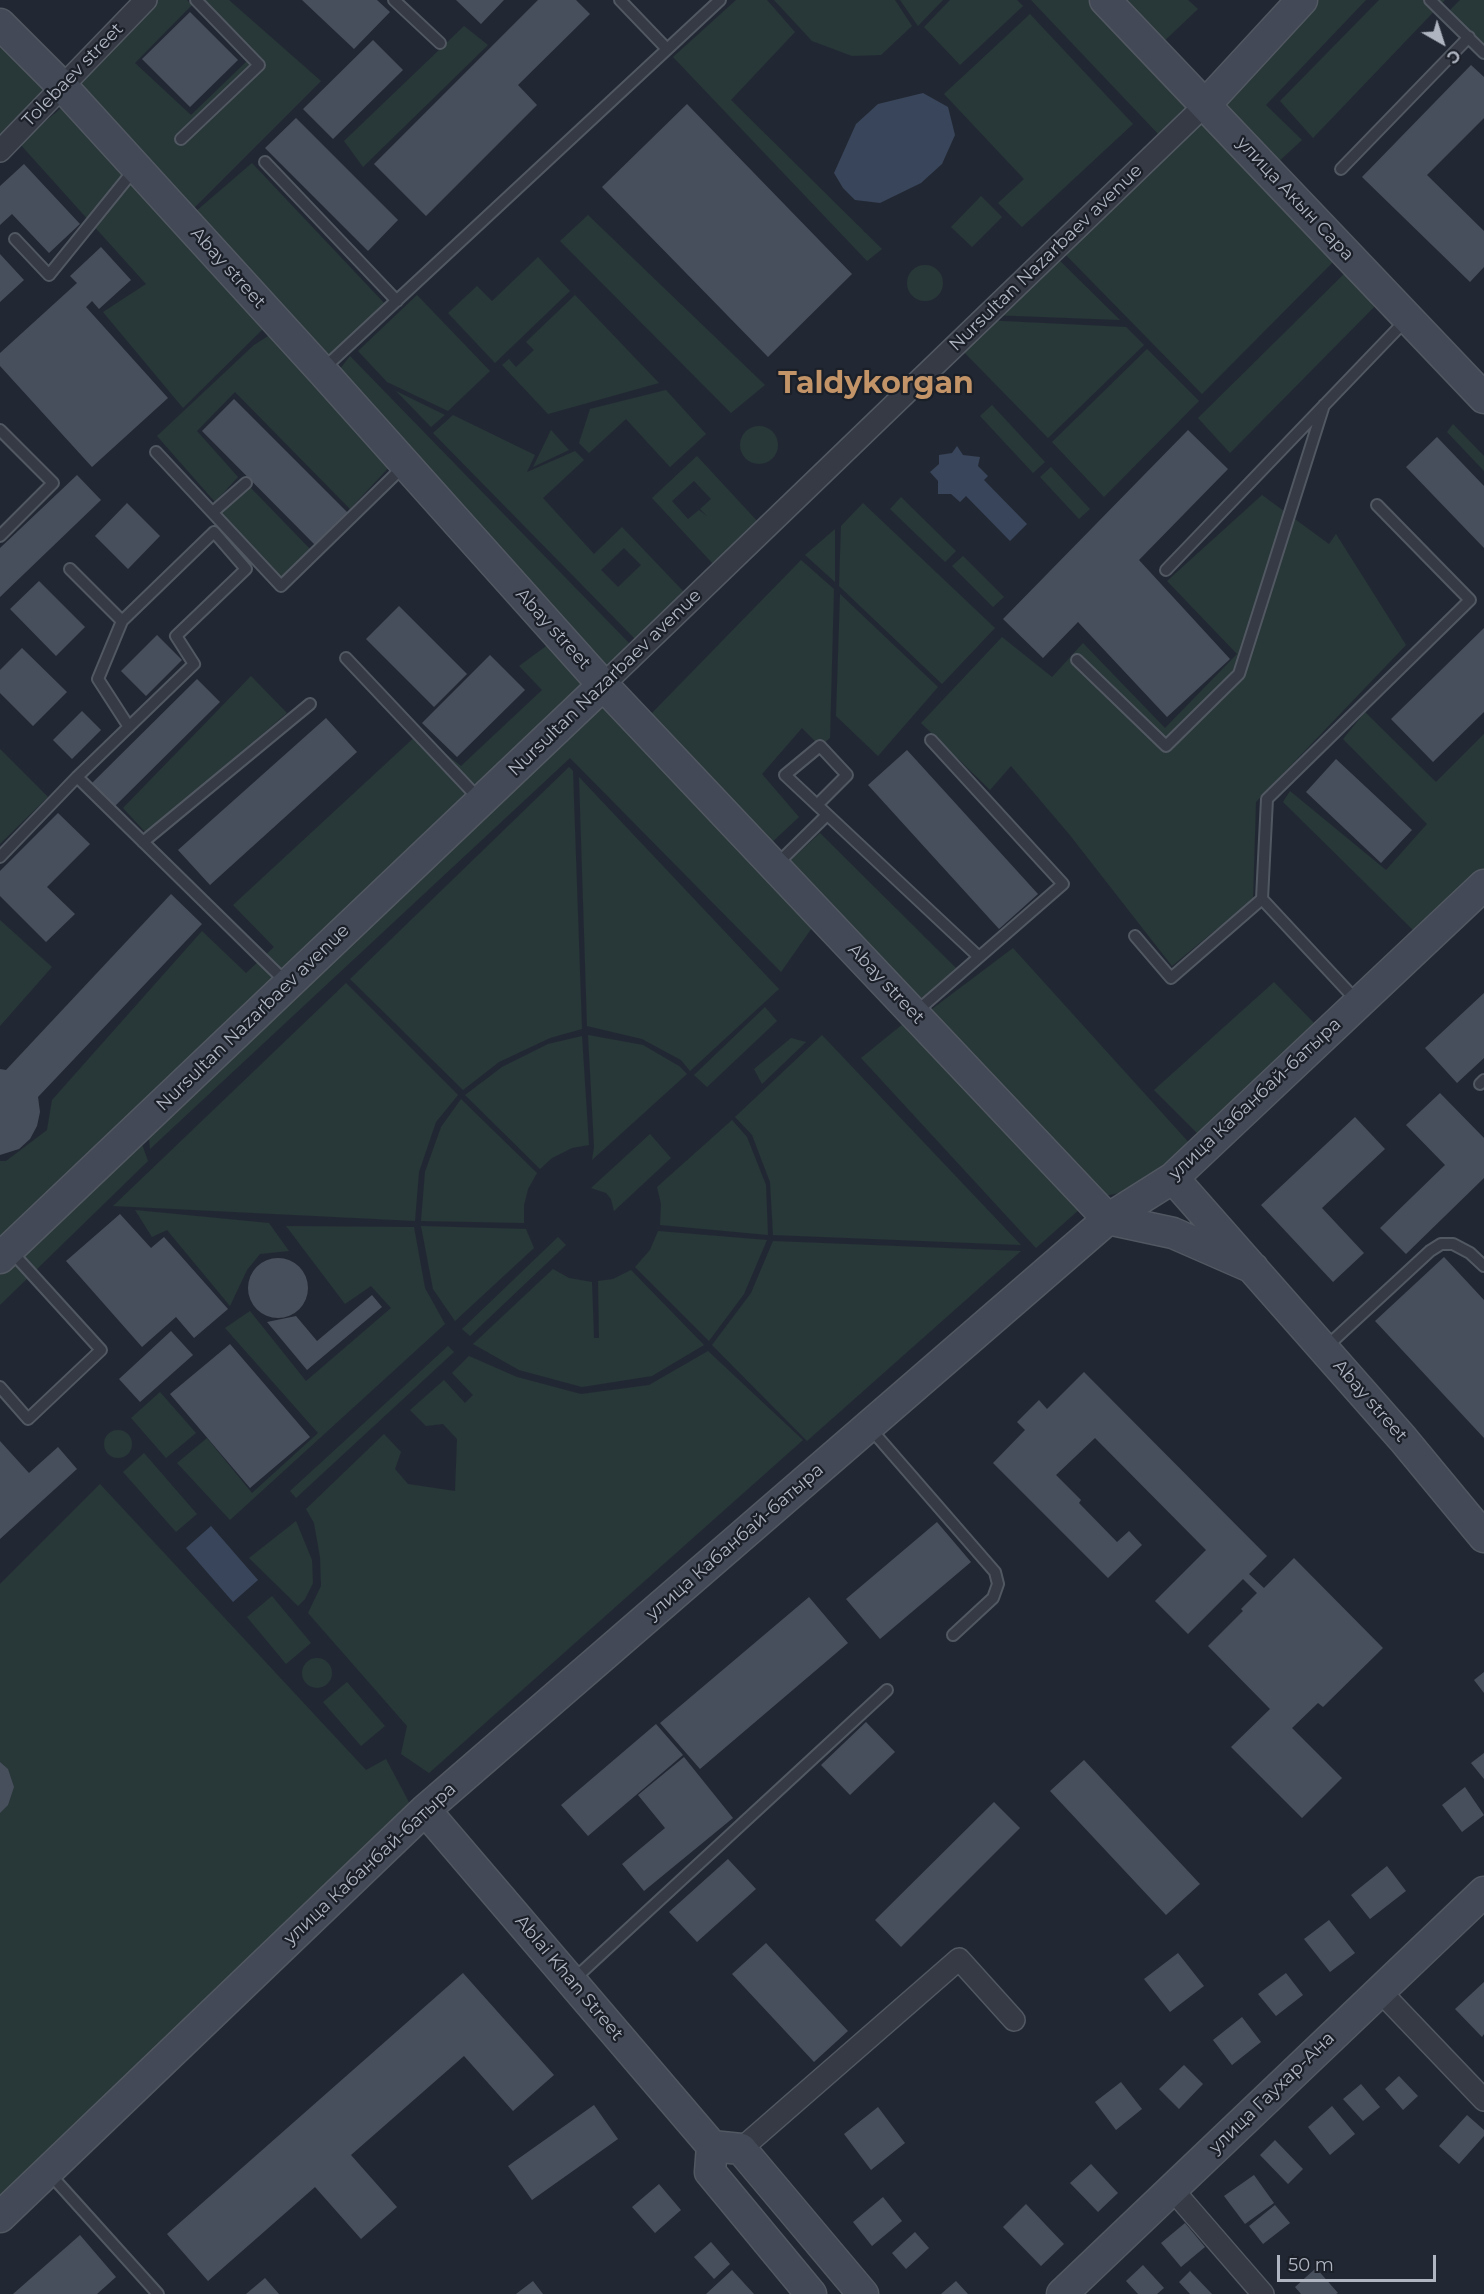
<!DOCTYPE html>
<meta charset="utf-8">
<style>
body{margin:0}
#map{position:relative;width:1484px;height:2294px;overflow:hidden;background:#222833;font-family:Montserrat,sans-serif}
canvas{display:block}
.north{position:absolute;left:1412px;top:12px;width:60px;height:60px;-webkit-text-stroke:4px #1a1f28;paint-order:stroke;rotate:141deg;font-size:16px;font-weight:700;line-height:24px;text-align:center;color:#afb5c1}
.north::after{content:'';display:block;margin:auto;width:21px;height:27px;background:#afb5c1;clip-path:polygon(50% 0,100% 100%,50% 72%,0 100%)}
.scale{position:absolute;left:1277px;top:2255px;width:159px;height:27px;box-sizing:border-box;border:3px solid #afb5c1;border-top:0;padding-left:8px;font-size:18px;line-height:21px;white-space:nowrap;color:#afb5c1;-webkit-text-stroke:4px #1a1f28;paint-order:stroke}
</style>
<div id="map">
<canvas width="1484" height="2294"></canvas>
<div class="north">С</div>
<div class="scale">50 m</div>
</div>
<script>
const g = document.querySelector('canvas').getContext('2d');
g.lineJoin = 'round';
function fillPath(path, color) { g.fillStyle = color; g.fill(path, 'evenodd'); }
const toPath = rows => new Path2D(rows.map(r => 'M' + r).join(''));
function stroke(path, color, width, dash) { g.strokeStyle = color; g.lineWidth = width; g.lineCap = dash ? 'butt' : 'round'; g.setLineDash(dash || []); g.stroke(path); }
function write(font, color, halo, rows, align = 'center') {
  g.font = font + ' Montserrat,sans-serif'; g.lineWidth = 4.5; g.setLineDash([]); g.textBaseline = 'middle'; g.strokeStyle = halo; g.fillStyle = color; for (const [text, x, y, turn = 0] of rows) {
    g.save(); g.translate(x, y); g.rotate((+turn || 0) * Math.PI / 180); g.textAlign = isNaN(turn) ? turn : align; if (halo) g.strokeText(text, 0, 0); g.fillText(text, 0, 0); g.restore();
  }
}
const green = toPath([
 [157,0,187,0,192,5,135,63,191,115,247,61,199,0,229,0,321,81,187,215,71,89],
 [736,0,767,0,795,32,731,100,882,249,867,261,673,57],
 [774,0,895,0,912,26,881,55,852,56,812,41],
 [900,0,943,0,918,26],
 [950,0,1017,0,1023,6,960,65,924,27],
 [1031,0,1098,0,1198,103,1161,137],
 [1113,0,1188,0,1198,9,1160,45],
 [1312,0,1366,0,1266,105,1302,140,1276,164,1217,102],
 [1379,0,1445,0,1313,138,1280,101],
 [1460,0,1484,0,1484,45,1449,11],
 [1030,14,1133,124,1022,227,998,203,1024,179,944,94],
 [464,26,488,45,363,167,344,141],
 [0,38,48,86,0,134],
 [65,105,267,325,183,408,103,312,146,284,19,143],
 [1203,117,1338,257,1202,394,1061,250],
 [252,163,386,305,324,364,188,218],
 [981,196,1002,217,972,247,951,227],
 [588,215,765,385,731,413,560,241],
 [1053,254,1120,320,990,315],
 [538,257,570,291,495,363,448,313,477,286,492,301],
 '907 283a18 18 0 1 1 36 0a18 18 0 1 1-36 0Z',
 [1351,267,1382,299,1230,453,1198,418],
 [417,295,490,371,448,411,387,382,358,351],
 [575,295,659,383,548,414,502,365,509,359,516,367,534,350,526,342],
 [982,320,1126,327,1144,345,1048,438,958,346],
 [276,331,394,462,350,509,235,392,197,431,238,477,215,502,157,436,254,345],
 [1147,349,1199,401,1104,497,1052,442],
 [350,356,629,643,602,673,336,374],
 [666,390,706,434,670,467,626,419,589,453,579,443,590,409],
 [396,391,445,415,431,427],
 [992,405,1045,462,1033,473,980,416],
 [453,415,535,455,527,472,575,451,584,460,543,498,594,554,622,527,684,592,635,639,433,433],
 [624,548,641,565,618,587,601,570],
 [1453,424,1484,456,1484,471,1447,432],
 '740 445a19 19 0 1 1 38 0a19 19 0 1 1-38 0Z',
 [551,430,569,450,533,467],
 [697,456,759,523,714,565,652,498],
 [694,481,711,499,700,509,707,516,699,510,688,519,672,501],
 [1051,467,1090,509,1079,519,1040,477],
 [251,488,310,549,280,578,220,513],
 [1262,495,1329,544,1336,534,1406,645,1256,802,1253,899,1172,966,1069,834,1011,766,990,790,921,723,1002,637,1052,677,1083,643,1165,728,1237,654,1167,581],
 [901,497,956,551,945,562,890,509],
 [863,503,995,628,942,684,839,586,841,526],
 [835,529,835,582,805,555],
 [963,556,1004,597,993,607,952,566],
 [801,560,834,589,830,738,820,746,802,728,762,774,799,817,769,845,650,715],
 [840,594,938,687,878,756,836,716],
 [553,641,587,682,0,1239,0,1161,6,1161,47,1130,52,1100,202,931,246,973,274,947,233,905,419,733,461,766,542,690,519,666],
 [251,676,287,713,146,833,123,808],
 [606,699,816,922,781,972,570,758,150,1149,148,1127],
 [1365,712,1436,782,1484,734,1484,870,1417,934,1283,802,1290,791,1386,870,1427,824,1343,739],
 [0,749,48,797,0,844],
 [569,767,573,771,582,1029,550,1038,499,1062,463,1090,350,979],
 [579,777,779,989,690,1071,681,1060,642,1039,587,1026],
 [820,833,956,968,916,1006,784,866],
 [0,920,52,967,0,1026],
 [1013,948,1192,1146,1124,1192,1100,1197,928,1012],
 [1274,982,1317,1026,1201,1137,1154,1090],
 [346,983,458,1095,436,1122,419,1172,415,1221,113,1206],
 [765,1007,777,1021,707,1087,694,1075],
 [909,1019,1081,1208,1036,1248,861,1058],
 [588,1035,643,1045,679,1066,687,1074,592,1160,594,1147],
 [822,1035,1021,1245,773,1235,770,1182,752,1135,735,1117],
 [582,1036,589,1145,572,1148,552,1158,540,1169,465,1095,502,1067,548,1044],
 [791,1038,806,1042,762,1084,754,1069],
 [461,1099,537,1173,528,1189,524,1205,524,1223,421,1221,425,1172,441,1127],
 [732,1120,747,1137,766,1185,768,1235,660,1225,661,1204,657,1187],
 [650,1134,671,1158,614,1211,611,1199,606,1193,591,1188],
 [139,1136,148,1161,0,1305,0,1267],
 [135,1210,269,1223,289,1251,260,1254,247,1270,230,1306,167,1230,152,1237],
 [286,1226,414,1227,425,1288,445,1324,230,1520,177,1463,207,1438,252,1493,318,1433,225,1328,250,1311,306,1381,391,1308,371,1286,345,1304],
 [421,1226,526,1229,534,1248,455,1321,433,1289],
 [658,1231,767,1240,744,1294,709,1341,635,1267,650,1250],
 [558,1237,566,1245,470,1336,462,1329],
 [773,1241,1021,1251,807,1441,712,1345,751,1293],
 [553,1269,569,1278,592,1282,594,1338,599,1338,598,1281,613,1279,631,1270,704,1345,652,1376,582,1387,519,1370,473,1344],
 [448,1346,454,1352,296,1498,290,1491],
 [708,1351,803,1440,429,1773,401,1754,407,1726,308,1613,321,1586,320,1557,314,1523,306,1509,384,1434,401,1452,395,1469,408,1484,455,1491,457,1439,443,1424,426,1426,410,1410,444,1380,465,1403,473,1395,452,1373,469,1356,517,1377,581,1394,649,1385],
 [160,1392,196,1433,166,1458,131,1418],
 '104 1444a14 14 0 1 1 28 0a14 14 0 1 1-28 0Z',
 [144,1453,197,1514,176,1532,123,1472],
 [100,1484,366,1770,386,1759,411,1806,0,2202,0,1584],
 [296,1521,312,1560,313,1583,305,1599,298,1606,249,1558],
 [272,1596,311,1643,286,1664,247,1617],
 '302 1673a15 15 0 1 1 30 0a15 15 0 1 1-30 0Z',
 [347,1682,385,1726,361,1746,323,1702]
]);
const water = toPath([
 [923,93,948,107,955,135,942,164,921,183,880,203,855,200,843,188,834,173,856,124,878,104],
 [957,446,963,455,980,457,978,466,988,476,984,480,1027,524,1010,541,966,496,960,502,951,494,938,494,938,481,930,472,939,464,939,455,952,453],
 [211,1526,258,1580,233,1602,186,1548]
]);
const building = toPath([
 [302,0,377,0,390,12,354,49],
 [456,0,504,0,481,24],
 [538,0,576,0,590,14,518,85,537,105,426,216,374,164],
 [190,12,238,60,190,107,142,59],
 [373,40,403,70,333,139,303,109],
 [1471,65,1484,77,1484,118,1427,175,1484,231,1484,267,1470,282,1362,177],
 [687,104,852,274,768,357,602,187],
 [296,118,398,220,368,251,265,148],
 [24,164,80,224,49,253,12,214,0,225,0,186],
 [101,247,131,280,99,309,92,301,86,307,168,398,92,467,0,366,0,353,77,283,70,276],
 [0,254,24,280,0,302],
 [234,399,348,513,315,545,202,431],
 [1188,430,1228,469,1139,560,1230,659,1167,717,1078,622,1043,658,1003,619],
 [1437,437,1484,486,1484,548,1406,467],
 [77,475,101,500,0,597,0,548],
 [127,503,160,536,128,569,95,536],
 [39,581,85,627,56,656,10,609],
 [399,606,467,674,434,707,366,639],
 [1484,628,1484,712,1433,762,1391,719],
 [157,635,182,660,146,696,121,671],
 [22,648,67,692,33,726,0,693,0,670],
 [490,655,525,690,457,757,422,723],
 [197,679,220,702,113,808,90,785],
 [82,711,101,730,72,759,53,740],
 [326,718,357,752,210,885,178,850],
 [907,750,1038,894,999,929,868,785],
 [1336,759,1412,830,1381,863,1306,792],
 [58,813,90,844,47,887,75,914,46,942,0,896,0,871],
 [171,894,202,924,38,1097,40,1112,37,1126,30,1139,19,1149,0,1155,0,1069,6,1070],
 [1484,993,1484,1058,1457,1083,1425,1048],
 [1440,1093,1484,1138,1484,1178,1406,1254,1380,1228,1445,1165,1406,1125],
 [1355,1117,1385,1149,1322,1208,1364,1253,1333,1282,1261,1205],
 [120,1214,151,1248,164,1237,228,1309,194,1338,176,1317,142,1347,66,1261],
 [1444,1257,1484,1300,1484,1438,1375,1321],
 '248 1288a30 30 0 1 1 60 0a30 30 0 1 1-60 0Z',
 [372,1295,382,1307,307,1370,267,1322,296,1316,317,1341],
 [171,1331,193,1355,140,1402,119,1379],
 [230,1344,310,1437,250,1488,170,1394],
 [1084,1372,1267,1556,1249,1574,1264,1588,1294,1558,1383,1648,1323,1707,1318,1703,1292,1728,1342,1778,1302,1818,1231,1747,1270,1709,1208,1646,1243,1611,1241,1609,1257,1593,1243,1579,1188,1634,1155,1601,1206,1550,1095,1438,1056,1475,1081,1500,1079,1503,1117,1542,1129,1531,1142,1545,1108,1578,993,1463,1025,1430,1017,1422,1039,1400,1047,1409],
 [0,1441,29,1473,58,1447,77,1469,0,1539],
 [937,1522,971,1562,880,1639,846,1599],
 [809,1597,848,1643,700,1769,660,1723],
 [1484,1672,1484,1693,1474,1680],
 [866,1722,895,1752,850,1795,821,1765],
 [656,1724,683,1755,588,1836,561,1805],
 [1484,1753,1484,1779,1471,1763],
 [684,1757,733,1818,644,1891,622,1864,665,1828,638,1795],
 [1084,1760,1200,1884,1166,1915,1050,1791],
 [0,1762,8,1769,14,1787,8,1805,0,1813],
 [1465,1787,1484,1815,1462,1832,1442,1805],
 [994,1802,1020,1828,901,1947,875,1920],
 [728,1859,756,1889,697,1942,669,1912],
 [1387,1866,1406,1891,1370,1919,1351,1895],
 [1329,1920,1355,1953,1330,1972,1304,1939],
 [766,1943,848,2031,814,2062,732,1974],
 [1178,1953,1204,1986,1170,2012,1144,1979],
 [463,1973,554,2075,513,2111,464,2056,351,2155,397,2207,361,2239,315,2187,208,2281,167,2234],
 [1286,1973,1303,1995,1276,2016,1258,1994],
 [1484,1982,1484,2034,1482,2037,1455,2009],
 [1242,2017,1261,2042,1232,2065,1213,2040],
 [1184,2065,1203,2084,1179,2109,1159,2089],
 [1399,2076,1418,2096,1403,2110,1385,2089],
 [1121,2082,1142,2109,1116,2130,1095,2102],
 [1361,2084,1380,2107,1363,2121,1343,2099],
 [594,2105,618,2139,532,2200,508,2166],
 [1332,2106,1355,2134,1330,2155,1308,2127],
 [878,2107,905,2143,871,2170,844,2134],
 [1467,2115,1484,2130,1484,2136,1459,2164,1439,2146],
 [1275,2140,1303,2169,1288,2184,1260,2155],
 [1091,2164,1118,2193,1098,2212,1070,2183],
 [1254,2175,1274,2203,1245,2224,1224,2196],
 [659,2184,681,2210,655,2233,632,2207],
 [883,2197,902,2221,872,2246,853,2222],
 [1026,2204,1064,2244,1041,2266,1003,2227],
 [1275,2205,1290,2223,1263,2244,1249,2226],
 [1185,2223,1205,2247,1181,2267,1161,2243],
 [915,2232,929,2248,906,2269,892,2253],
 [80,2235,116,2277,97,2294,13,2294],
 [711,2242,730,2264,714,2279,694,2257],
 [1143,2265,1164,2288,1157,2294,1138,2294,1126,2281],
 [1316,2268,1338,2293,1336,2294,1301,2294,1295,2287],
 [732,2270,754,2294,706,2294],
 [1190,2271,1212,2294,1190,2294,1179,2282],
 [265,2278,279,2294,246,2294],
 [533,2281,543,2294,516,2294],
 [956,2281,968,2294,941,2294]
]);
const lane = toPath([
 [394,0,440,43],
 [620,0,667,49],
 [1430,0,1484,53],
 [181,139,259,65,196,0],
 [265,162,397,301],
 [1341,169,1469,37],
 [15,239,49,275,134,170],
 [322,370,720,0],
 [0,430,53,483,0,536],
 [156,452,281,586,404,466],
 [213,512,246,483],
 [70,569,122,621],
 [1166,570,1406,320],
 [346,658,481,801],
 [1077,660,1166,746,1239,674,1324,405],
 [77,777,286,982],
 [817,805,847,775,820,746,785,775,979,957],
 [143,842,310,704],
 [0,857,77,777,194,664,176,636,246,569,214,532,122,621,98,679,129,727],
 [776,865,827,815],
 [1262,899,1267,799,1470,600,1377,505],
 [1135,936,1171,978,1262,899,1357,1001],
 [916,1012,1063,884,931,740],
 [1480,1084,1484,1080],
 [1324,1349,1430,1251,1441,1244,1453,1244,1470,1253,1484,1266],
 [0,1387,28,1419,101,1350,10,1250],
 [869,1427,995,1572,998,1584,993,1598,953,1635],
 [572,1981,887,1690],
 [49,2173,158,2294]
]);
const street = toPath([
 [0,151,146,0],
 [603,685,1206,104],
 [1379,1990,1484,2100],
 [741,2149,959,1959,1014,2020],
 [1172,2189,1263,2294]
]);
const secondary = toPath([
 [1105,0,1484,398],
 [0,24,63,87,322,371,603,685,1108,1219,1173,1233,1253,1268],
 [1206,104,1302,0],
 [1173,1178,1403,1439,1484,1537],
 [0,1258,603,685],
 [425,1810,712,2146,741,2149,863,2294],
 [712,2146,710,2172,811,2294],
 [0,2217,425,1810,1108,1219,1173,1178,1484,885],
 [1062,2294,1484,1892]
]);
const streetNames = [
 ["Tolebaev street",73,75,-46],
 ["улица Акын Сара",1295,199,47],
 ["Nursultan Nazarbaev avenue",1046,258,-44],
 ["Abay street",228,268,48],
 ["Abay street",553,629,48],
 ["Nursultan Nazarbaev avenue",605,683,-44],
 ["Abay street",886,984,47],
 ["Nursultan Nazarbaev avenue",253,1018,-44],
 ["улица Кабанбай-батыра",1255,1099,-43],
 ["Abay street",1370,1401,49],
 ["улица Кабанбай-батыра",735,1542,-41],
 ["улица Кабанбай-батыра",370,1864,-43],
 ["Ablai Khan Street",569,1978,50],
 ["улица Гаухар-Ана",1272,2093,-44]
];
const townNames = [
 ["Taldykorgan",876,384]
];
fillPath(green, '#283738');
fillPath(water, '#39455a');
fillPath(building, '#484f5c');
stroke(lane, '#525862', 14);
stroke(street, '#525862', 24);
stroke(secondary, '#525862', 33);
stroke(lane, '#353a44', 10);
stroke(street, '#353a44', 21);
stroke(secondary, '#434956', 30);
write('18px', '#afb5c1', '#1a1f28', streetNames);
write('bold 30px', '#c39467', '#1a1f28', townNames);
</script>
